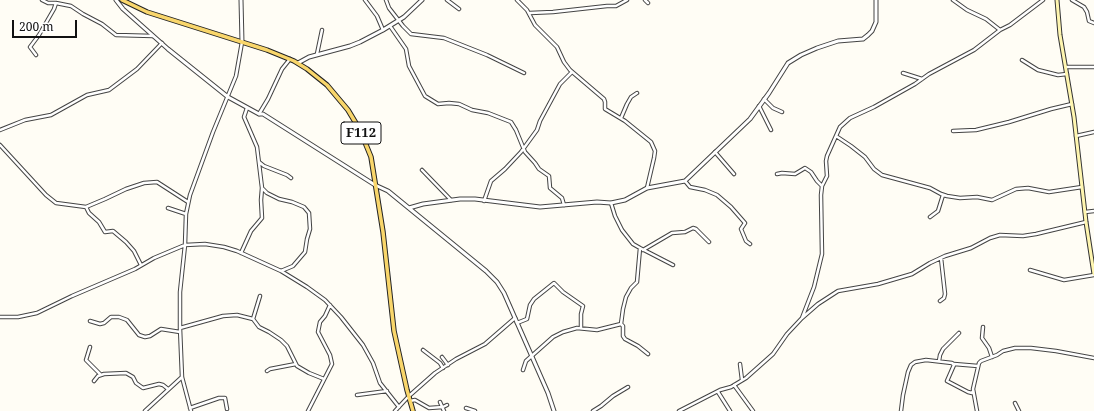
<!DOCTYPE html>
<style>
body{margin:0}
#map{position:relative;width:1094px;height:411px;overflow:hidden;background:#fffdf5;font-family:"Noto Serif",serif}
canvas{display:block}
.scale{position:absolute;left:12px;top:20px;width:65px;height:18px;box-sizing:border-box;border:2px solid #111;border-top:0;padding-left:5px;font-size:12px;line-height:14px;white-space:nowrap;color:#111;-webkit-text-stroke:3px #fff;paint-order:stroke}
</style>
<div id="map">
<canvas width="1094" height="411"></canvas>
<div class="scale">200 m</div>
</div>
<script>
const g = document.querySelector('canvas').getContext('2d');
g.lineJoin = 'round';
const toPath = rows => new Path2D(rows.map(r => 'M' + r).join(''));
function stroke(path, color, width, dash) { g.strokeStyle = color; g.lineWidth = width; g.lineCap = dash ? 'butt' : 'round'; g.setLineDash(dash || []); g.stroke(path); }
function write(font, color, halo, rows, align = 'center') {
  g.font = font + ' "Noto Serif",serif'; g.lineWidth = 4; g.setLineDash([]); g.textBaseline = 'middle'; g.strokeStyle = halo; g.fillStyle = color; for (const [text, x, y, turn = 0] of rows) {
    g.save(); g.translate(x, y); g.rotate((+turn || 0) * Math.PI / 180); g.textAlign = isNaN(turn) ? turn : align; if (halo) g.strokeText(text, 0, 0); g.fillText(text, 0, 0); g.restore();
  }
}
const minor = toPath([
 [42,0,48,3,56,3,71,6,83,14,102,24,116,35,153,36],
 [365,0,377,16,383,30],
 [386,0,389,8,403,26,411,34,444,38,487,55,524,73],
 [447,0,459,9],
 [517,0,527,10,535,25,557,47,564,62,570,70,604,99,605,102,605,109,625,121,651,142,655,151,654,158,647,188],
 [645,0,648,3],
 [953,0,967,10,986,19,1000,30],
 [1072,0,1084,7,1087,12,1089,21,1094,23],
 [530,13,553,12,607,6,616,6,627,0],
 [390,26,406,49,409,66,425,96,438,104,449,103,459,104,472,110,488,113,511,122,516,130,525,152,535,163,539,169,549,176,550,188,562,198,564,205],
 [317,54,322,30],
 [36,55,30,47,39,35,54,9,56,3],
 [1022,60,1038,70,1058,75,1067,74],
 [1066,67,1094,67],
 [903,73,922,79],
 [764,99,773,108,782,112],
 [759,106,771,130],
 [247,108,244,117,257,147,262,188,267,193,279,199,292,202,304,207,309,213,310,229,307,239,305,252,293,266,281,271],
 [259,114,268,99,282,69,290,59],
 [621,118,627,104,631,97,637,93],
 [0,130,25,120,51,115,87,95,109,90,137,69,162,43],
 [953,131,976,130,1009,122,1051,109,1072,104],
 [836,136,851,146,865,157,874,169,882,175,930,188,941,194,947,196,960,198,977,197,992,200,1016,189,1028,188,1049,192,1082,187],
 [1076,136,1094,132],
 [0,145,46,195,56,203,86,207,105,199,126,189,144,183,157,182,188,202],
 [715,152,734,174],
 [259,162,264,166,287,175,291,178],
 [422,170,451,200],
 [777,174,782,173,795,174,805,168,811,172,817,181,822,186],
 [685,181,690,187,705,190,717,195,731,207,745,223,741,229,746,241,750,244],
 [484,201,491,181,505,169,521,152,537,130,540,121,560,84,572,72],
 [611,203,615,216,622,230,633,244,640,248,673,265],
 [86,207,89,213,99,222,105,232,113,231,126,242,134,251,141,265],
 [168,208,186,214],
 [1085,212,1094,211],
 [930,217,938,211,943,195],
 [643,250,672,233,685,232,693,228,696,229,709,242],
 [241,253,251,231,262,218,261,200,262,188],
 [1030,270,1064,280,1094,275],
 [940,301,944,298,945,294,941,258],
 [0,317,18,317,37,313,72,296,135,269,154,258,185,245,205,244,224,247,237,251,281,271,307,287,325,300,341,317,363,345,373,363,380,383,399,407],
 [802,318,818,304,838,291,878,284,912,274,930,263,945,256,971,248,990,238,1000,235,1023,236,1036,234,1086,222],
 [253,319,260,296],
 [90,321,100,324,104,323,111,317,119,317,127,320,139,335,145,337,150,336,161,329,180,332],
 [517,323,527,319,530,305,534,299,554,283,563,292,583,306,581,314,581,328],
 [621,324,623,326,623,336,625,339,638,346,648,354],
 [983,327,982,338,989,348,992,357],
 [180,328,223,316,237,315,253,319,259,327,269,332,281,340,287,346,297,366,309,373,324,379],
 [90,347,86,360,101,375],
 [423,350,440,363,443,368],
 [442,357,448,365],
 [939,361,940,355,943,349,959,333],
 [740,364,742,380],
 [954,364,978,366],
 [523,370,526,361,553,337,563,332,577,328,597,330,621,324,623,309,626,297,631,288,637,282,640,248],
 [267,371,270,369,296,364],
 [94,381,98,376,104,374,126,373,133,377,136,383,143,388,159,384,163,385,168,389],
 [734,385,753,411],
 [718,392,730,411],
 [357,395,387,391],
 [410,401,415,400,429,408,443,407,447,405],
 [440,402,444,411],
 [1015,403,1019,411],
 [190,408,219,398,225,398,227,409],
 [466,408,475,411],
 [145,411,182,377],
 [191,411,182,377,180,328,180,292,185,245,186,214,190,195,213,132,236,76,242,42],
 [308,411,332,364,330,355,318,332,320,322,325,316,330,305],
 [395,411,409,396,435,373,456,359,485,344,515,318],
 [593,411,601,406,613,396,628,387],
 [679,411,720,390,731,387,746,378,773,354,787,334,802,318,814,287,822,254,821,195,822,186,827,176,826,161,827,156,840,127,850,118,874,107,915,84,929,74,974,50,1000,30,1010,25,1043,0],
 [901,411,903,395,908,372,911,365,915,362,926,360,952,363,954,365,947,381,968,392,972,393,973,391],
 [977,411,973,389,979,363,981,361,997,355,1003,351,1015,348,1031,348,1056,351,1094,358]
]);
const tertiary = toPath([
 [116,0,123,9,168,49,228,97,259,114,263,114,375,185,388,191,486,271,497,282,504,293,548,393,554,411],
 [241,0,242,42],
 [298,63,309,57,350,46,360,42,383,30,404,17,422,0],
 [409,208,423,204,460,199,475,199,540,207,597,202,611,203,625,200,647,188,685,181,750,119,769,93,788,63,801,55,817,48,838,41,863,39,868,35,872,31,876,22,876,0]
]);
const secondary = toPath([
 [1057,0,1060,35,1074,117,1086,222,1094,274]
]);
const primary = toPath([
 [122,0,147,12,267,50,294,61,307,69,327,85,348,110,360,130,371,157,383,232,394,331,407,390,413,411]
]);
const shields = [
 [361,133,40]
];
const shieldNames = [
 ["F112",361,133]
];
stroke(minor, '#444', 4.5);
stroke(tertiary, '#444', 5);
stroke(secondary, '#333', 5);
stroke(primary, '#222', 5.5);
stroke(minor, '#fff', 2.5);
stroke(tertiary, '#fff', 3);
stroke(secondary, '#fff6b0', 3);
stroke(primary, '#f9d66b', 3.5);
for (const [x, y, w] of shields) { const box = new Path2D(); box.roundRect(x - w / 2, y - 11, w, 22, 3); g.fillStyle = '#fff'; g.fill(box); stroke(box, '#111', 1); }
write('bold 13px', '#111', null, shieldNames);
</script>
